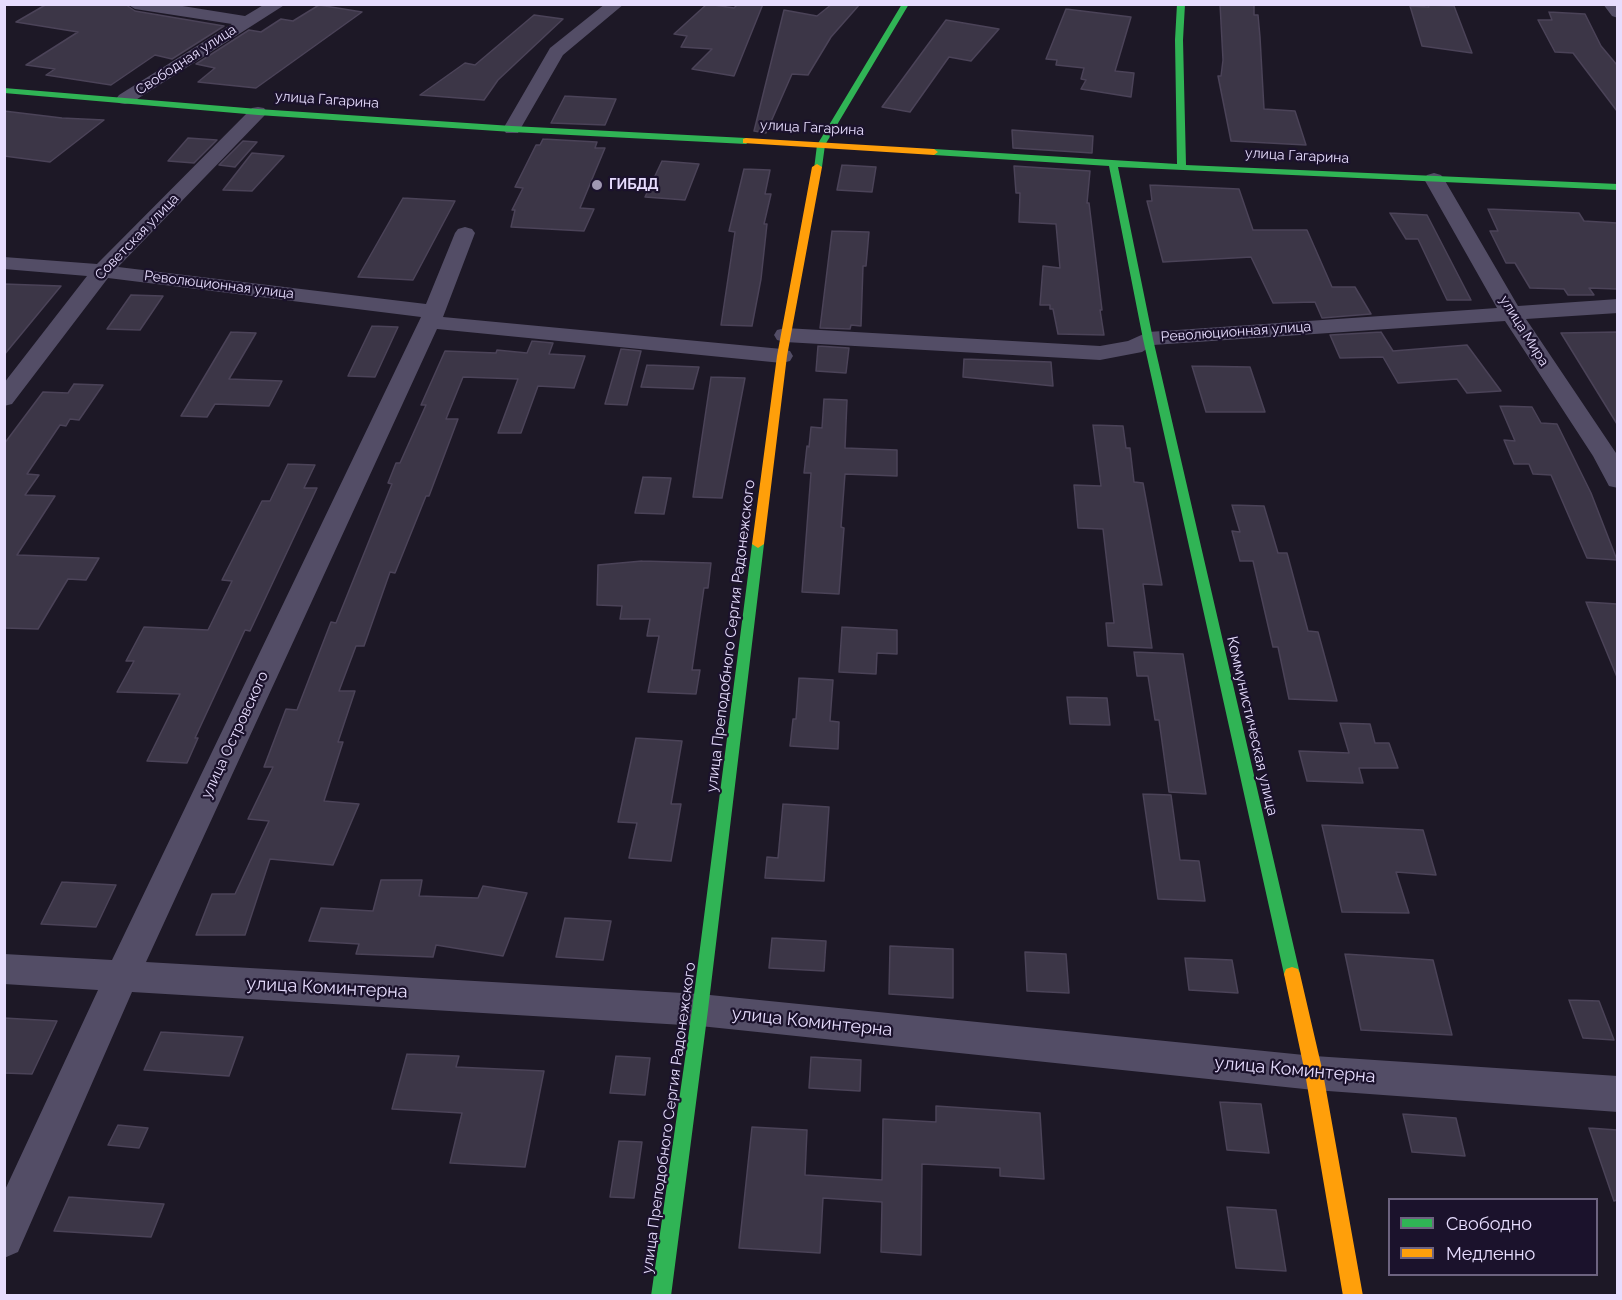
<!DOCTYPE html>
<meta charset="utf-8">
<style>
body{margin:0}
#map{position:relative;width:1622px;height:1300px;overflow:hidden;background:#1d1826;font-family:Raleway,sans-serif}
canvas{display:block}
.frame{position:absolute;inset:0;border:6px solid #e7ddfe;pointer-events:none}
.legend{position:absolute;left:1388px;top:1198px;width:210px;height:78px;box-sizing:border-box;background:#1b122c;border:2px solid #6d6380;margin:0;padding:8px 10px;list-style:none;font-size:18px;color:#e7ddfe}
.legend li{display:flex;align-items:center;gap:12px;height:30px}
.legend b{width:30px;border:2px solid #6d6380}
</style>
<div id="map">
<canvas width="1622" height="1300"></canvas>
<div class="frame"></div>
<ul class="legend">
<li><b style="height:8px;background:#30b455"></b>Свободно</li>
<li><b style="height:8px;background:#ff9f0a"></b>Медленно</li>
</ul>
</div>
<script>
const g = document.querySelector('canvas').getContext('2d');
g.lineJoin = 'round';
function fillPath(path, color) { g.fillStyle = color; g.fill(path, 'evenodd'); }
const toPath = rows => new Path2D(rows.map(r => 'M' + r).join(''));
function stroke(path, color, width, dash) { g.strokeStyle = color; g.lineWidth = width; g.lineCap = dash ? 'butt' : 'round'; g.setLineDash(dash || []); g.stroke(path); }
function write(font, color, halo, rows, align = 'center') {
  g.font = font + ' Raleway,sans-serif'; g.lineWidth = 4.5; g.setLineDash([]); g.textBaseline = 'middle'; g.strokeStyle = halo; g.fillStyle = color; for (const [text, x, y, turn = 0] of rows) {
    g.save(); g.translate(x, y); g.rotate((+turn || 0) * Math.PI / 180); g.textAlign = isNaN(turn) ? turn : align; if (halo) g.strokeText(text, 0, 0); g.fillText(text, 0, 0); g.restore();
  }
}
const building = toPath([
 [47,4,125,4,135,11,224,26,172,59,155,55,111,85,46,75,55,69,26,65,78,32,16,22,47,4],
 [707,4,734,8,738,4,763,4,734,76,692,69,712,49,681,47,687,36,674,34,707,4],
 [832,4,860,4,831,37,808,75,792,74,766,133,754,131,784,10,817,16,832,4],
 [1220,4,1254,5,1254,15,1258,15,1260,37,1264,109,1295,111,1306,145,1231,141,1218,76,1221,76,1223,60,1220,4],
 [319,5,362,12,256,88,198,82,215,68,196,64,249,30,261,32,281,19,293,21,319,5],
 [1428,5,1454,6,1472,53,1422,46,1410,6,1429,7,1428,5],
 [1066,9,1131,17,1115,71,1134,73,1131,97,1081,89,1086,80,1081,79,1084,68,1056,65,1057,60,1046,59,1066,9],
 [1549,12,1585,14,1601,46,1617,65,1617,111,1573,53,1555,52,1538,20,1552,20,1549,12],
 [534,15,563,19,498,80,484,100,420,95,465,63,475,65,534,15],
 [946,20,999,29,971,61,949,57,910,112,882,107,946,20],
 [565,96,616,99,605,125,551,123,565,96],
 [4,111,62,118,104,120,50,162,4,156,4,111],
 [1012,130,1093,136,1092,153,1013,148,1012,130],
 [188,138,217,140,194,163,168,161,188,138],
 [543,139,597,142,595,148,605,148,580,208,594,209,584,231,511,227,515,210,512,210,523,188,515,187,536,145,540,145,543,139],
 [243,141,257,142,235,167,219,165,243,141],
 [252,153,284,156,252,191,223,190,252,153],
 [662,161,699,164,685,200,645,197,662,161],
 [842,165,876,167,872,192,837,190,842,165],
 [1014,166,1090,171,1087,203,1089,203,1102,310,1100,310,1104,335,1058,334,1053,309,1050,309,1050,305,1040,305,1043,266,1060,268,1056,224,1019,222,1020,193,1016,193,1014,166],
 [744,169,770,170,765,194,771,194,764,224,767,224,761,279,752,326,721,325,735,232,729,231,744,169],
 [1150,185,1239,189,1253,230,1307,230,1332,287,1355,287,1371,314,1322,318,1315,302,1273,303,1251,257,1163,262,1147,201,1152,201,1150,185],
 [403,198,455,201,413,280,358,277,403,198],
 [1488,209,1579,213,1584,221,1617,223,1617,289,1589,288,1594,295,1568,295,1564,289,1530,288,1515,263,1506,263,1490,231,1498,231,1488,209],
 [1390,213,1427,215,1471,300,1447,300,1418,239,1406,239,1390,213],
 [832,231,869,232,866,266,863,266,861,326,851,325,850,329,820,328,832,231],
 [4,284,61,286,4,355,4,284],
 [131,295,163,296,140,330,107,329,131,295],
 [372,326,398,327,375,377,348,376,372,326],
 [231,332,256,333,229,379,282,381,269,406,215,404,207,417,181,416,231,332],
 [1381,332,1393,351,1467,345,1501,391,1467,393,1457,379,1398,383,1383,357,1340,358,1330,335,1381,332],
 [1617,332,1617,424,1561,333,1617,332],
 [532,341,553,343,549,354,585,356,574,388,538,386,521,433,498,433,518,379,463,377,446,419,458,419,429,496,426,496,395,573,390,572,364,646,356,646,339,691,355,691,338,742,343,742,324,801,359,804,333,865,270,859,245,935,196,935,212,894,235,894,269,821,248,819,273,767,264,767,286,709,297,710,331,622,336,623,392,484,388,483,396,463,400,463,426,405,421,405,445,351,496,353,497,350,527,353,532,341],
 [818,346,849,348,846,373,816,371,818,346],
 [621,349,641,351,627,405,605,404,621,349],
 [964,359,1051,362,1053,386,963,377,964,359],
 [647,365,699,367,693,389,641,387,647,365],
 [1192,366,1250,367,1265,412,1206,412,1192,366],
 [711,377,745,378,722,498,693,497,711,377],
 [74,384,103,385,79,420,70,419,66,426,60,425,27,474,39,475,25,495,55,496,17,555,99,558,86,580,68,579,38,629,4,628,4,444,43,392,68,393,74,384],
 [824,399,847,400,845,448,897,450,897,476,845,474,841,527,844,528,839,594,802,592,811,473,804,473,807,446,809,447,811,427,822,428,824,399],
 [1500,406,1532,407,1541,423,1557,424,1591,493,1617,560,1587,558,1551,475,1533,474,1529,464,1514,464,1504,440,1515,441,1500,406],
 [1093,425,1123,426,1126,448,1130,448,1134,482,1143,483,1162,585,1143,584,1152,648,1108,646,1106,623,1114,623,1103,529,1078,528,1074,485,1101,486,1093,425],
 [288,464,315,465,304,488,317,488,250,631,245,630,195,738,198,738,187,763,147,761,180,694,117,692,134,661,126,661,144,627,208,630,232,581,222,580,262,501,270,501,288,464],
 [643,477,671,478,664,514,635,513,643,477],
 [1232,505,1264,506,1278,553,1287,553,1308,631,1318,632,1337,701,1289,699,1278,647,1273,647,1253,561,1240,561,1232,531,1240,532,1232,505],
 [642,561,711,563,708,588,704,588,692,670,700,670,696,694,648,692,659,636,647,636,650,619,620,619,622,606,597,605,598,565,642,561],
 [1586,602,1617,604,1617,677,1586,602],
 [842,627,897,630,897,654,877,653,876,674,839,672,842,627],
 [1134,652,1183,654,1206,794,1169,792,1159,720,1155,720,1148,676,1137,676,1134,652],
 [799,678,833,680,830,721,839,722,838,749,790,746,793,719,796,719,799,678],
 [1067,697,1107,698,1110,725,1070,724,1067,697],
 [1340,723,1370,724,1375,743,1389,743,1398,768,1359,768,1363,783,1307,781,1299,751,1349,753,1340,723],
 [636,738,682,741,671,804,681,804,671,861,629,858,637,823,618,822,636,738],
 [1143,794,1171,795,1180,860,1199,861,1205,901,1158,899,1143,794],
 [783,804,829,807,824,881,765,878,767,857,778,858,783,804],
 [1322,825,1423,830,1436,875,1396,872,1409,913,1342,912,1322,825],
 [381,880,422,880,419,896,478,898,483,886,527,893,503,956,436,945,433,957,356,954,359,944,309,941,321,908,373,911,381,880],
 [62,882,116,885,96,927,41,924,62,882],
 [565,918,611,921,603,960,556,957,565,918],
 [772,938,826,941,824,971,769,968,772,938],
 [890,946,953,949,953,998,889,994,890,946],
 [1025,952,1066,954,1069,993,1027,991,1025,952],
 [1345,954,1433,960,1452,1035,1361,1030,1345,954],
 [1185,958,1232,960,1238,993,1189,990,1185,958],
 [1569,1000,1599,1001,1614,1040,1583,1038,1569,1000],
 [4,1018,57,1021,32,1074,4,1073,4,1018],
 [161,1032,243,1037,229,1076,144,1070,161,1032],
 [407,1054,459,1056,456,1067,544,1071,525,1167,450,1163,462,1113,392,1109,407,1054],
 [616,1056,650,1058,645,1095,610,1093,616,1056],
 [811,1057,861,1060,860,1091,809,1088,811,1057],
 [1220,1102,1261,1104,1269,1153,1227,1150,1220,1102],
 [936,1106,1040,1113,1044,1179,1000,1176,1000,1168,922,1164,921,1255,881,1252,882,1202,823,1198,820,1253,739,1248,752,1127,807,1130,805,1175,882,1180,883,1119,936,1122,936,1106],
 [1403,1114,1456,1118,1465,1156,1412,1152,1403,1114],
 [118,1125,148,1128,139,1148,108,1145,118,1125],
 [1589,1128,1617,1130,1617,1200,1614,1201,1589,1128],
 [619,1141,642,1142,634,1198,610,1197,619,1141],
 [69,1197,164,1204,151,1237,54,1231,69,1197],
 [1227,1207,1276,1210,1286,1271,1236,1268,1227,1207]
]);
const street = toPath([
 [127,4,170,4,245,16,265,4,286,4,131,103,125,104,119,103,116,99,119,95,232,24,135,9,127,4],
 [605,4,624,4,563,55,518,133,506,133,503,129,550,48,605,4],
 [1603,4,1618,4,1618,18,1612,16,1603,4],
 [258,107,264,108,267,112,264,116,118,267,426,304,455,233,458,229,465,227,472,229,475,233,443,317,782,349,790,351,793,356,790,361,782,363,437,329,146,962,700,994,1314,1056,1618,1076,1618,1112,1314,1090,700,1026,132,992,18,1252,4,1258,4,1192,98,990,4,984,4,954,112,960,421,317,108,278,12,404,4,406,4,383,87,276,4,269,4,257,97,264,252,108,258,107],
 [1434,173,1441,175,1444,179,1518,306,1618,299,1618,313,1526,319,1618,456,1618,488,1609,486,1593,456,1505,321,1153,345,1142,352,1100,360,785,342,777,340,774,335,777,330,785,328,1100,346,1128,341,1148,332,1497,308,1424,179,1427,175,1434,173]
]);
const fast = toPath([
 [902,4,909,4,825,145,822,167,814,169,817,145,902,4],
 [1177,4,1185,4,1183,40,1186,165,1618,184,1618,190,1118,167,1153,339,1300,974,1298,979,1292,981,1286,979,1284,974,1143,339,1109,166,934,155,930,152,934,149,1177,164,1175,40,1177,4],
 [4,88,258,109,512,126,746,138,750,141,746,144,512,132,258,115,4,93,4,88],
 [758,540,764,544,708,1010,671,1296,651,1296,692,1010,752,544,758,540]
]);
const slow = toPath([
 [746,138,934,149,938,152,934,155,743,143,743,139,746,138],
 [817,164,822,167,787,356,764,544,758,548,752,544,777,356,812,167,817,164],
 [1292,967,1298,969,1300,974,1323,1073,1363,1296,1343,1296,1305,1073,1284,974,1286,969,1292,967]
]);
const markers = [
 [597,185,6,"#a098b2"]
];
const farStreetnames = [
 ["Свободная улица",186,60,-33],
 ["улица Гагарина",327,100,4],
 ["улица Гагарина",812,128,3],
 ["улица Гагарина",1297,156,3],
 ["Советская улица",137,237,-46],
 ["Революционная улица",219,285,7],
 ["улица Мира",1524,331,58],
 ["Революционная улица",1236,332,-4]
];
const farPoinames = [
 ["ГИБДД",609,185]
];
const streetNames = [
 ["улица Преподобного Сергия Радонежского",731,636,-83],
 ["Коммунистическая улица",1252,726,77],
 ["улица Островского",235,735,-65],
 ["улица Преподобного Сергия Радонежского",669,1118,-82]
];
const nearStreetnames = [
 ["улица Коминтерна",327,988,3],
 ["улица Коминтерна",812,1022,6],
 ["улица Коминтерна",1295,1070,5]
];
fillPath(building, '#3c3647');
stroke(building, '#4b4358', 1.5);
fillPath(street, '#534d66');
fillPath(fast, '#30b455');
fillPath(slow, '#ff9f0a');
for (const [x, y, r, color] of markers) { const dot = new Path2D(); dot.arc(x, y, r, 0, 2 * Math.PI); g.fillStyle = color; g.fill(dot); stroke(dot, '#1b122c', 2); }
write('14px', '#e7ddfe', '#1b122c', farStreetnames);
write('bold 14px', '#e7ddfe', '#1b122c', farPoinames, 'left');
write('15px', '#e7ddfe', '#1b122c', streetNames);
write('18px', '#e7ddfe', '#1b122c', nearStreetnames);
</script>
